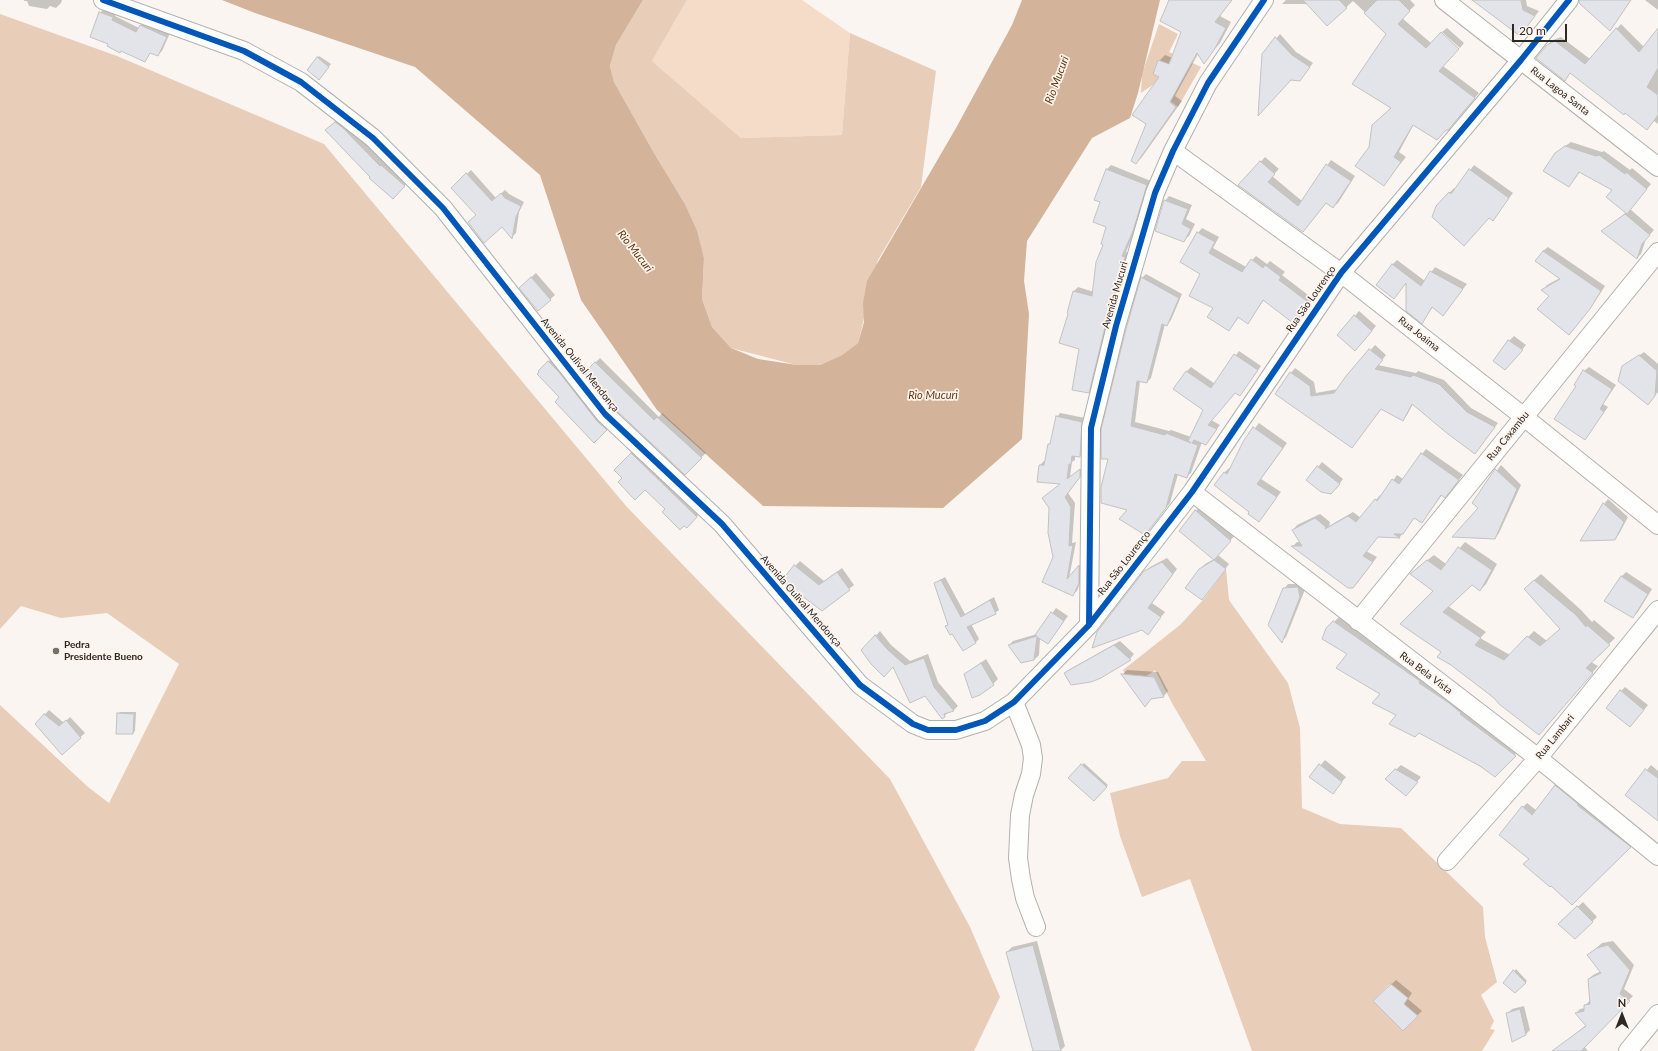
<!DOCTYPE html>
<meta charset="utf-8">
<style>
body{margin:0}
#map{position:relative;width:1658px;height:1051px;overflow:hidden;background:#faf5f1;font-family:Lato,sans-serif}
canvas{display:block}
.north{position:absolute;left:1602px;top:995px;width:40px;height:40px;-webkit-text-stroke:3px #fef4ed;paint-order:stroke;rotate:0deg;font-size:11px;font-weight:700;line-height:16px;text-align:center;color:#2d2925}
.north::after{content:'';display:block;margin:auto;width:14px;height:18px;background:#2d2925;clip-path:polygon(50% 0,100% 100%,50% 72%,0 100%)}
.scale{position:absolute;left:1512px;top:24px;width:55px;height:18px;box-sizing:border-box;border:2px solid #2d2925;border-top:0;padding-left:5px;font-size:12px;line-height:14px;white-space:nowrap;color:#2d2925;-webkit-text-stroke:3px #fef4ed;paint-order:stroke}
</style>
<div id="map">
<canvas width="1658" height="1051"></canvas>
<div class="north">N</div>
<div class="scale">20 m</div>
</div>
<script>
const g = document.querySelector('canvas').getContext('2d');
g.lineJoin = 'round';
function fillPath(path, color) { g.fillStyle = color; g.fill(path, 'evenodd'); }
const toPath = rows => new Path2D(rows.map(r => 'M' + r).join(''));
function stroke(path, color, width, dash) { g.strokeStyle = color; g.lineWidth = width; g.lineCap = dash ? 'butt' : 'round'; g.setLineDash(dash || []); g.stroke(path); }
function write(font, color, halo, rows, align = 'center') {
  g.font = font + ' Lato,sans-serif'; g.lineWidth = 3.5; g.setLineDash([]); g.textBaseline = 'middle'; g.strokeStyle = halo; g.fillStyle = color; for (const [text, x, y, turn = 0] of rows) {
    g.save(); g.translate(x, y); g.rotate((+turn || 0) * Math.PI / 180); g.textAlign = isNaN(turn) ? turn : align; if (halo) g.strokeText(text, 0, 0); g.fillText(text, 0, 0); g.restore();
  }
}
const green = toPath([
 [687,0,802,0,850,33,842,135,741,138,652,61]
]);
const forest = toPath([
 [643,0,687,0,652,61,741,138,842,135,850,33,936,71,921,187,878,260,858,343,842,355,820,365,796,365,731,348,712,327,702,299,704,258,693,223,685,204,654,153,614,82,610,66,616,45],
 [0,14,117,56,324,144,626,506,890,779,970,927,1000,997,974,1051,0,1051,0,705,88,787,109,803,179,664,107,613,61,618,21,606,0,629],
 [1159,24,1178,34,1169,52,1201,67,1178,107,1169,100,1171,96,1154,84,1141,93,1142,74],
 [1226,569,1229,600,1288,683,1300,728,1302,808,1340,824,1401,828,1483,907,1485,937,1497,982,1481,995,1494,1021,1490,1029,1495,1030,1482,1051,1252,1051,1190,879,1142,897,1120,836,1110,793,1168,778,1182,761,1206,761,1173,705,1155,670,1131,687,1123,670,1180,625,1203,600],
 [1390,984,1408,998,1404,1004,1418,1016,1403,1030,1373,1001]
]);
const water = toPath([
 [222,0,643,0,616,45,610,66,614,82,654,153,685,204,697,231,704,258,702,299,712,327,731,348,758,359,797,365,820,365,842,355,858,343,864,322,863,303,867,281,956,128,1012,25,1022,0,1160,0,1138,93,1130,118,1092,138,1027,241,1024,281,1029,314,1022,439,943,508,763,506,657,410,581,300,540,175,415,67,255,13]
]);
const shadow = toPath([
 [24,0,62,0,61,3,56,8,50,6,47,9,29,6,27,1,24,1],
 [1170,0,1232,0,1220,16,1231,22,1220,43,1204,62,1198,54,1175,96,1182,101,1142,157,1136,163,1160,77,1159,61,1165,55,1173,58,1182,31],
 [1286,0,1410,0,1415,5,1402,18,1432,44,1443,66,1479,93,1453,124,1446,129,1414,124,1399,152,1406,157,1383,185,1370,147,1393,107,1387,33,1353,1,1327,25,1308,4,1282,4],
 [1489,0,1526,0,1527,6,1539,11,1524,30],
 [1588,0,1631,0,1610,30],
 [1645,0,1658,0,1658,10],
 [104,9,116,13,115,16,139,28,145,21,170,33,162,51,158,55,151,52,145,61,109,43,100,13],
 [1621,24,1644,47,1658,30,1658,124,1654,121,1647,128,1571,72,1565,79,1547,45,1553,40,1561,37,1590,59],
 [1447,28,1464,43,1460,48,1442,32],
 [1280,34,1296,52,1313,63,1300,80,1263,54],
 [319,56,331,64,321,76,317,58],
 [340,118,347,124,384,162,385,161,408,182,397,194,371,177,327,130],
 [1571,142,1602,152,1604,151,1630,170,1632,168,1651,184,1630,209,1654,230,1646,239,1641,254,1637,258,1602,231,1627,212,1613,190,1580,172,1569,186,1561,149],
 [1265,157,1279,169,1272,176,1302,201,1331,160,1355,176,1338,203,1333,207,1326,203,1307,226,1240,185],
 [1111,165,1151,181,1137,226,1126,252,1129,253,1092,388,1088,392,1080,348,1070,313,1074,291,1078,287,1094,292,1108,226,1101,202,1095,199,1107,169],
 [1474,165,1513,193,1493,219,1489,217,1437,206,1454,188,1456,189],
 [471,170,496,198,505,190,509,194,524,202,519,212,516,233,512,237,502,226,477,214,452,188],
 [1169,196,1192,205,1186,219,1195,224,1189,236,1184,240,1165,201],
 [1202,228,1219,237,1213,248,1246,267,1256,256,1267,264,1270,261,1285,272,1282,275,1312,298,1298,317,1293,322,1264,300,1248,322,1239,317,1229,330,1214,308,1202,273,1198,233],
 [1548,247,1605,286,1594,303,1574,329,1551,295,1543,290,1547,285,1560,278,1543,251],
 [1397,260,1425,281,1435,267,1467,284,1443,314,1433,307,1422,322,1407,282,1394,298,1392,265],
 [536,273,555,295,538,310,525,283],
 [1146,274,1182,294,1171,320,1167,325,1165,324,1151,378,1147,382,1140,381,1135,422,1169,431,1171,430,1191,437,1204,410,1175,389,1187,371,1191,367,1215,384,1239,351,1261,366,1244,390,1240,395,1236,392,1211,420,1220,425,1206,444,1202,442,1191,473,1186,477,1178,474,1170,503,1145,534,1129,509,1109,459,1142,278],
 [1359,311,1376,326,1360,345,1355,316],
 [1514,336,1526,345,1510,364,1509,341],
 [1375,345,1386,355,1378,365,1416,373,1418,371,1444,380,1471,408,1498,423,1479,448,1413,404,1407,415,1402,419,1382,408,1352,446,1291,373,1295,368,1314,382,1316,393,1338,389,1347,377],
 [1644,352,1658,364,1658,392,1648,403,1623,367],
 [600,358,659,417,662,413,706,453,685,473,586,372],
 [551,359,609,427,594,441,539,371],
 [1589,367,1616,385,1603,404,1608,407,1585,439,1584,371],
 [1060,413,1085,418,1084,452,1080,456,1075,455,1075,460,1072,462,1070,477,1083,467,1083,473,1068,493,1075,503,1072,543,1076,542,1069,578,1082,563,1082,578,1077,591,1073,594,1054,557,1062,483,1040,465,1044,461,1046,462,1049,445,1051,442,1057,417],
 [1259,423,1287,443,1261,479,1281,492,1259,521,1250,512,1224,473,1229,468,1230,469,1245,441],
 [636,449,701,512,687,527,645,489,623,477,615,470],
 [1426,449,1463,475,1449,492,1442,495,1422,522,1415,517,1400,537,1378,536,1366,551,1377,557,1358,582,1348,587,1293,546,1297,542,1300,542,1293,530,1297,525,1320,514,1330,522,1329,526,1353,512,1361,518,1376,500,1380,495,1382,496,1397,475,1403,479],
 [1322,462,1343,479,1336,489,1318,467],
 [1501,465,1521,485,1499,533,1495,538,1479,508,1473,503],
 [1608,499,1628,517,1619,534,1615,539,1582,540,1604,504],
 [1200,506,1235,535,1218,555,1229,564,1202,599,1200,569,1205,564,1214,559,1180,531],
 [1465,542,1497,564,1486,584,1480,590,1472,583,1448,606,1486,632,1480,638,1510,655,1534,631,1547,641,1561,629,1531,583,1541,574,1581,610,1592,622,1594,620,1615,638,1591,662,1598,666,1545,728,1495,697,1442,652,1435,591,1417,568,1434,555,1446,564],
 [1167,558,1177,569,1152,603,1165,612,1148,633,1145,572,1150,567],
 [800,561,824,581,842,568,854,585,822,610,795,566],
 [1626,572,1652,589,1638,612,1633,617,1621,577],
 [945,577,965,614,994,597,999,610,995,613,971,624,979,639,975,643,946,626,949,624,935,583],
 [1288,584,1304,584,1304,592,1286,637,1282,641,1284,589],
 [1056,608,1068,616,1048,643,1040,638,1039,655,1034,660,1009,645,1013,641,1037,634],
 [1339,617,1424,676,1519,751,1494,775,1397,715,1327,629],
 [880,631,891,645,910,661,928,654,938,682,958,706,954,710,950,711,942,718,925,694,894,666,863,650],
 [1120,641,1134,654,1130,659,1101,677,1065,673,1070,669],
 [986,659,998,679,993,684,965,674],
 [1127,670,1158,672,1168,691,1164,696,1152,698,1123,674],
 [1625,687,1648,705,1635,721,1621,691],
 [49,710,64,723,70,717,85,733,62,754,36,724],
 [120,712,136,712,135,731,133,733,118,714],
 [1325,760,1346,777,1333,792,1311,776],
 [1084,763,1108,785,1094,800,1069,778],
 [1401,765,1421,777,1410,790,1386,779],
 [1651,765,1658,771,1658,820,1626,795],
 [1560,781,1634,842,1572,903,1551,884,1530,859,1523,807,1527,803,1536,810],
 [1583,902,1597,917,1575,938,1559,924],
 [1037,941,1065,1046,1060,1051,1034,1051,1007,952,1012,947],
 [1613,941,1634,965,1624,989,1633,996,1584,1046,1588,1051,1563,1051,1559,1047,1586,1025,1576,1013,1580,1009,1585,1008,1585,1006,1590,1000,1589,979,1593,975,1601,971,1588,955,1602,943],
 [1516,969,1527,981,1515,992,1505,982],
 [1396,980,1412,993,1408,999,1422,1011,1403,1029,1374,1001],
 [1524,1006,1530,1030,1525,1035,1507,1014,1512,1009]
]);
const building = toPath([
 [1169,0,1232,0,1215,22,1226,28,1214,50,1204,64,1197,53,1170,102,1176,107,1136,164,1131,161,1146,124,1132,115,1159,77,1153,74,1158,60,1169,64,1181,32,1160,21,1169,0],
 [1303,0,1339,0,1347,8,1327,26,1303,0],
 [1377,0,1399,0,1410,11,1398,24,1426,48,1441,32,1459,49,1439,71,1475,98,1448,130,1446,130,1437,140,1413,125,1394,157,1401,162,1384,186,1355,166,1369,147,1372,125,1391,108,1352,84,1386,34,1364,13,1377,0],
 [1472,0,1521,0,1523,10,1535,16,1520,36,1472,0],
 [1579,0,1631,0,1610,31,1579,3,1579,0],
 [99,12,113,17,112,20,136,32,140,25,167,37,158,56,150,53,145,62,121,51,120,53,107,46,108,44,90,37,99,12],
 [1616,28,1639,52,1658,28,1658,68,1647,87,1658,95,1658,115,1647,130,1625,113,1624,115,1570,73,1565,81,1536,58,1547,45,1555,41,1585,64,1616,28],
 [1275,37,1292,55,1310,67,1300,81,1291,80,1258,116,1262,54,1275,37],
 [317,57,329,67,319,80,307,70,317,57],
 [335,122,343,128,380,166,381,165,405,186,393,199,369,178,370,177,325,130,335,122],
 [1565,146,1596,156,1599,155,1625,174,1626,172,1647,189,1627,214,1606,197,1612,190,1579,172,1569,187,1543,171,1555,153,1565,146],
 [1260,161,1275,174,1268,182,1298,206,1326,164,1351,181,1333,208,1326,203,1303,232,1238,185,1260,161],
 [1106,169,1147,185,1133,231,1122,256,1125,257,1106,323,1089,393,1072,390,1079,349,1059,343,1068,314,1067,313,1073,291,1092,296,1096,262,1103,245,1101,244,1106,227,1093,222,1100,202,1094,200,1106,169],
 [1469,169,1509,198,1493,221,1489,218,1464,246,1432,217,1436,206,1449,192,1451,194,1469,169],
 [466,173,492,201,501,193,505,198,521,206,516,217,512,239,502,227,484,243,468,222,476,215,451,188,466,173],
 [1164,200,1188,209,1182,224,1191,229,1184,242,1155,231,1164,200],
 [1625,214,1650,235,1642,244,1637,259,1601,231,1625,214],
 [1197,232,1215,242,1209,253,1242,272,1251,259,1263,268,1265,265,1281,277,1279,280,1308,302,1293,323,1263,300,1248,324,1238,317,1229,331,1207,317,1213,308,1189,296,1200,274,1180,262,1197,232],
 [1543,251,1601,291,1590,309,1569,335,1537,309,1549,296,1541,290,1560,279,1535,261,1543,251],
 [1392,264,1421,286,1430,271,1463,289,1443,316,1432,307,1422,324,1406,311,1406,283,1394,299,1376,285,1392,264],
 [531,277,551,300,538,311,519,288,531,277],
 [1141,277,1179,298,1167,326,1162,324,1147,383,1137,381,1131,426,1165,435,1166,433,1191,443,1188,441,1203,410,1173,389,1186,371,1211,388,1234,354,1258,370,1240,396,1235,393,1208,425,1217,429,1206,445,1194,440,1192,443,1198,445,1187,478,1175,474,1166,508,1145,535,1119,519,1127,510,1101,503,1101,487,1108,459,1101,459,1101,429,1126,329,1141,277],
 [1354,315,1372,331,1355,351,1337,335,1354,315],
 [1508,340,1523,350,1505,370,1493,361,1508,340],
 [1369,349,1383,360,1375,369,1411,377,1413,375,1439,384,1467,412,1495,427,1475,454,1448,434,1412,404,1403,421,1381,409,1352,448,1275,394,1290,372,1310,386,1311,396,1334,393,1346,376,1369,349],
 [1639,355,1657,371,1655,396,1648,405,1618,381,1622,366,1639,355],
 [548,361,559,372,597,421,607,430,594,443,555,402,559,397,537,374,539,372,538,371,548,361],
 [595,362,654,420,657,417,702,458,685,475,613,407,585,372,595,362],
 [1583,370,1612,389,1600,409,1604,412,1585,440,1554,419,1576,386,1574,385,1583,370],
 [1056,416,1082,422,1080,457,1072,456,1071,464,1069,464,1067,479,1080,469,1080,477,1065,497,1071,507,1069,546,1073,545,1067,579,1079,565,1079,583,1073,596,1042,582,1053,557,1048,533,1049,508,1042,498,1060,484,1037,482,1039,465,1044,465,1048,444,1050,444,1056,416],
 [1253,427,1283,448,1257,484,1277,497,1259,522,1248,514,1249,512,1214,485,1224,472,1227,474,1244,440,1253,427],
 [631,453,697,517,687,528,684,526,680,530,662,512,665,509,645,490,635,500,618,482,622,478,614,470,631,453],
 [1421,453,1459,480,1445,498,1441,495,1422,523,1414,518,1403,534,1394,534,1400,538,1378,537,1363,556,1373,562,1353,588,1348,588,1291,546,1302,546,1292,530,1315,518,1326,527,1325,529,1348,516,1356,522,1375,499,1377,501,1392,479,1399,484,1421,453],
 [1317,466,1340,484,1331,494,1321,492,1306,480,1317,466],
 [1495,469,1517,489,1495,539,1452,537,1478,508,1472,503,1495,469],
 [1603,503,1624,522,1615,540,1580,541,1603,503],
 [1195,510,1231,541,1214,560,1179,531,1195,510],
 [1458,547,1492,570,1480,591,1472,585,1443,612,1481,638,1475,645,1504,660,1527,636,1540,646,1560,629,1524,589,1534,580,1576,615,1586,627,1587,625,1610,645,1586,668,1593,673,1539,735,1499,704,1494,698,1451,665,1437,657,1441,652,1400,624,1433,591,1410,574,1427,560,1441,570,1458,547],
 [1214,560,1226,569,1202,600,1185,588,1199,569,1214,560],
 [1162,562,1173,574,1148,608,1161,617,1148,635,1142,630,1092,648,1097,632,1144,571,1162,562],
 [794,565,819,585,837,572,850,590,822,611,789,586,783,579,794,565],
 [1621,576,1648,594,1633,618,1604,601,1621,576],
 [941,580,961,617,990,600,996,614,967,627,976,643,963,651,952,634,950,635,945,626,948,625,934,583,941,580],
 [1298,587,1300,597,1282,643,1268,625,1283,588,1298,587],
 [1051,612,1064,621,1048,644,1037,637,1034,660,1021,663,1008,645,1037,636,1035,635,1051,612],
 [1333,621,1420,681,1419,683,1449,703,1461,713,1460,714,1516,756,1495,777,1480,766,1419,733,1415,737,1389,724,1396,715,1372,703,1380,694,1336,668,1347,654,1322,639,1326,628,1333,621],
 [875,635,887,649,905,665,924,658,934,687,954,711,944,714,945,717,942,719,925,696,910,703,893,667,884,677,871,664,861,650,875,635],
 [1114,645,1131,660,1101,678,1091,682,1071,685,1064,673,1114,645],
 [981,663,994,685,980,695,972,698,964,674,981,663],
 [1121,674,1154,677,1164,697,1151,699,1145,707,1121,674],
 [1620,690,1644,710,1630,727,1606,708,1620,690],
 [117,713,134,714,133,734,116,734,117,713],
 [44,714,59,726,66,720,81,738,62,755,35,724,44,714],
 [1081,764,1107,787,1094,801,1068,778,1081,764],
 [1319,764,1342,782,1333,794,1309,777,1319,764],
 [1395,769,1418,782,1406,796,1385,779,1395,769],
 [1645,769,1658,778,1658,821,1625,795,1645,769],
 [1555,785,1578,804,1577,805,1631,847,1572,905,1551,886,1550,887,1523,864,1529,859,1499,835,1522,806,1532,815,1555,785],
 [1577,906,1593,922,1575,939,1558,924,1577,906],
 [1033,945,1061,1051,1033,1051,1006,952,1033,945],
 [1608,945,1630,970,1620,994,1630,1001,1581,1051,1552,1051,1586,1026,1575,1013,1584,1011,1584,1005,1590,1004,1588,979,1601,973,1587,955,1597,948,1608,945],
 [1513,970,1526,983,1515,993,1503,983,1513,970],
 [1391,984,1408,998,1404,1004,1418,1016,1403,1031,1373,1001,1391,984],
 [1520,1009,1526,1035,1512,1042,1506,1013,1520,1009]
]);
const minor = toPath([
 [103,0,244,51,301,82,373,138,443,208,605,414,722,524,860,685,913,724,928,730,956,730,985,721,1014,702,1089,625,1192,492,1341,273,1521,60,1569,0],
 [1444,0,1658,167],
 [1173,151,1341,273,1524,417,1658,525],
 [1192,492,1538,758,1658,856],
 [1358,621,1658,252],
 [1089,625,1091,428,1116,326,1155,193,1173,151,1208,83,1264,0],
 [1014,702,1031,745,1033,758,1031,774,1024,795,1020,815,1018,858,1021,879,1025,898,1036,927],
 [1447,861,1538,758,1658,610],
 [1628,1051,1658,1014]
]);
const cycleway = toPath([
 [103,0,244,51,301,82,373,138,443,208,605,414,722,524,860,685,913,724,928,730,956,730,985,721,1014,702,1089,625,1192,492,1341,273,1521,60,1569,0],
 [1089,625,1091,428,1116,326,1155,193,1173,151,1208,83,1264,0]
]);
const markers = [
 [56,651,4,"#75706c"]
];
const streetNames = [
 ["Rua Lagoa Santa",1560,91,38],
 ["Avenida Mucuri",1115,295,-74],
 ["Rua São Lourenço",1311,299,-55],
 ["Rua Joaima",1419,334,38],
 ["Avenida Oulival Mendonça",580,365,51],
 ["Rua Caxambu",1508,436,-51],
 ["Rua São Lourenço",1124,563,-52],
 ["Avenida Oulival Mendonça",801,601,49],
 ["Rua Bela Vista",1426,673,37],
 ["Rua Lambari",1555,737,-51]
];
const poiNames = [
 ["Pedra",64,645],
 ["Presidente Bueno",64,657]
];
const waterNames = [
 ["Rio Mucuri",1057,80,-70],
 ["Rio Mucuri",635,251,52],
 ["Rio Mucuri",933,395]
];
fillPath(green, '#f4dcc9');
fillPath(forest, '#e8cdb8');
fillPath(water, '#d3b399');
fillPath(shadow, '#0003');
fillPath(building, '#e2e4e9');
stroke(building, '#c3c2c2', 1);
stroke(minor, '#b4b0ad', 20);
stroke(minor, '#fefefd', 18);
stroke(cycleway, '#0057b8', 6);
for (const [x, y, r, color] of markers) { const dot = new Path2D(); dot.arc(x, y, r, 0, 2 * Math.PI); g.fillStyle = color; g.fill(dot); stroke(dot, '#fef4ed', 1.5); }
write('10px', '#2d2925', '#fef4ed', streetNames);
write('bold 10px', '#2d2925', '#fef4ed', poiNames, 'left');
write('italic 11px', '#62370c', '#fef4ed', waterNames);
</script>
